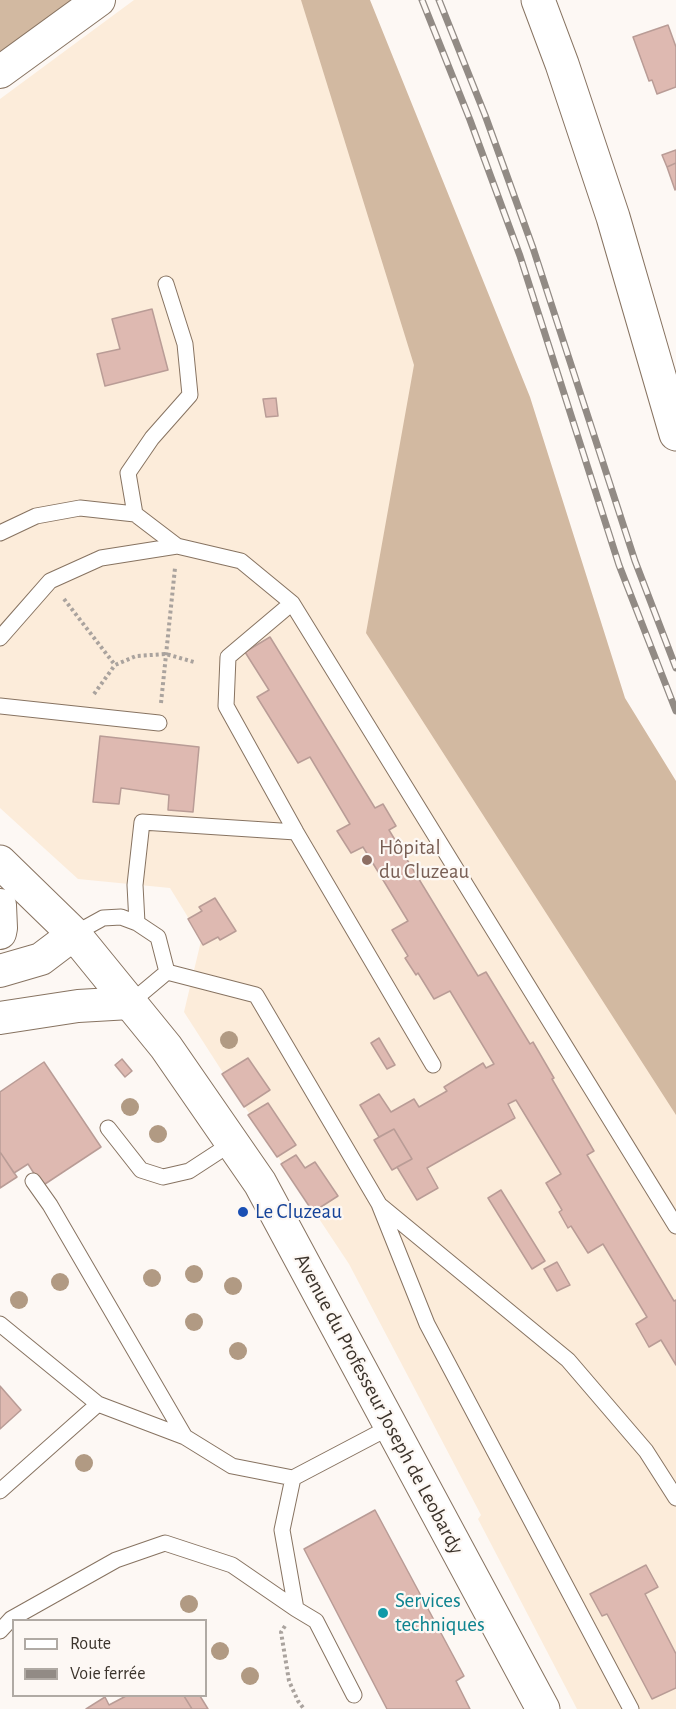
<!DOCTYPE html>
<meta charset="utf-8">
<style>
body{margin:0}
#map{position:relative;width:676px;height:1709px;overflow:hidden;background:#fdf8f4;font-family:"Alegreya Sans",sans-serif}
canvas{display:block}
.legend{position:absolute;left:12px;top:1619px;width:195px;height:78px;box-sizing:border-box;background:#fdf8f4;border:2px solid #b0aaa4;margin:0;padding:8px 10px;list-style:none;font-size:18px;color:#3c342c}
.legend li{display:flex;align-items:center;gap:12px;height:30px}
.legend b{width:30px;border:2px solid #b0aaa4}
</style>
<div id="map">
<canvas width="676" height="1709"></canvas>
<ul class="legend">
<li><b style="height:8px;background:#fff"></b>Route</li>
<li><b style="height:8px;background:#928b85"></b>Voie ferrée</li>
</ul>
</div>
<script>
const g = document.querySelector('canvas').getContext('2d');
g.lineJoin = 'round';
function fillPath(path, color) { g.fillStyle = color; g.fill(path, 'evenodd'); }
const toPath = rows => new Path2D(rows.map(r => 'M' + r).join(''));
function stroke(path, color, width, dash) { g.strokeStyle = color; g.lineWidth = width; g.lineCap = dash ? 'butt' : 'round'; g.setLineDash(dash || []); g.stroke(path); }
function write(font, color, halo, rows, align = 'center') {
  g.font = font + ' "Alegreya Sans",sans-serif'; g.lineWidth = 4.5; g.setLineDash([]); g.textBaseline = 'middle'; g.strokeStyle = halo; g.fillStyle = color; for (const [text, x, y, turn = 0] of rows) {
    g.save(); g.translate(x, y); g.rotate((+turn || 0) * Math.PI / 180); g.textAlign = isNaN(turn) ? turn : align; if (halo) g.strokeText(text, 0, 0); g.fillText(text, 0, 0); g.restore();
  }
}
const education = toPath([
 [134,0,362,0,676,841,676,1709,577,1709,478,1519,481,1515,349,1264,247,1110,184,1012,201,941,186,914,170,888,78,879,0,808,0,99]
]);
const forest = toPath([
 [0,0,115,0,0,76],
 [301,0,370,0,530,397,625,698,676,781,676,1115,366,633,414,365]
]);
const building = toPath([
 [668,25,676,47,676,87,657,94,652,80,649,81,633,37,668,25],
 [676,150,676,163,667,167,662,155,676,150],
 [676,163,676,189,675,190,667,167,676,163],
 [152,309,168,370,105,386,97,354,120,349,112,319,152,309],
 [276,398,278,416,266,417,263,399,276,398],
 [270,637,375,808,383,804,396,826,389,830,478,976,486,972,530,1044,533,1042,554,1078,552,1079,594,1151,587,1155,674,1301,676,1300,676,1365,661,1340,649,1347,636,1324,647,1317,603,1244,588,1253,571,1226,568,1228,559,1212,562,1210,546,1183,561,1174,516,1100,508,1104,515,1118,427,1168,438,1188,417,1200,397,1167,412,1159,394,1129,379,1137,360,1105,379,1094,391,1112,414,1099,419,1107,447,1091,444,1087,483,1063,486,1068,494,1064,450,991,434,999,418,973,416,975,405,958,408,956,392,930,408,921,363,847,351,853,337,831,350,824,310,757,298,763,257,697,269,690,245,652,270,637],
 [100,736,199,747,193,812,168,810,169,795,121,788,119,804,93,802,100,736],
 [215,898,236,931,220,940,218,937,203,945,188,919,202,911,199,907,215,898],
 [379,1038,395,1065,387,1069,371,1043,379,1038],
 [248,1058,270,1090,244,1107,222,1074,248,1058],
 [122,1059,132,1071,125,1077,115,1065,122,1059],
 [44,1062,101,1147,42,1186,28,1164,14,1173,0,1152,0,1092,44,1062],
 [268,1103,296,1145,277,1157,248,1115,268,1103],
 [394,1129,412,1159,392,1170,374,1140,394,1129],
 [0,1152,17,1177,0,1188,0,1152],
 [296,1155,305,1168,315,1162,338,1196,313,1212,281,1164,296,1155],
 [501,1190,545,1261,532,1269,488,1198,501,1190],
 [557,1262,570,1285,557,1291,544,1269,557,1262],
 [0,1386,21,1410,0,1429,0,1386],
 [375,1510,464,1676,456,1681,470,1709,387,1709,304,1549,375,1510],
 [646,1565,658,1587,645,1594,676,1654,676,1688,652,1699,607,1614,602,1616,590,1594,646,1565],
 [126,1696,184,1696,192,1709,86,1709,105,1697,109,1705,126,1696],
 [184,1696,200,1696,208,1709,192,1709,184,1696]
]);
const path = toPath([
 [64,599,115,665,136,656,166,654,194,662],
 [94,694,115,665],
 [161,703,175,568],
 [285,1626,281,1632,289,1681,298,1701,304,1709]
]);
const service = toPath([
 [135,514,128,473,152,438,190,395,185,344,166,284],
 [0,533,36,516,80,508,135,514,177,546],
 [292,603,228,657,226,706,296,832,433,1065],
 [0,638,50,581,101,558,177,546,241,561,292,603,676,1226],
 [0,706,159,723],
 [137,923,135,885,142,822,296,832],
 [74,934,103,918,121,917,137,923,158,937,167,972,130,1003],
 [167,972,256,995,379,1204,427,1324,631,1709],
 [108,1128,141,1170,163,1177,189,1171,232,1143],
 [33,1181,50,1205,185,1437],
 [381,1206,568,1360,646,1451,676,1498],
 [0,1324,98,1404],
 [293,1478,282,1530,296,1609,316,1621,354,1695],
 [0,1491,98,1404,185,1437,232,1466,293,1478,390,1427],
 [0,1631,11,1619,116,1560,165,1543,232,1565,296,1609]
]);
const minor = toPath([
 [0,72,99,0],
 [0,905,1,928,0,933],
 [0,971,41,959,74,934],
 [0,1018,78,1006,130,1003]
]);
const secondary = toPath([
 [0,862,74,934,166,1047,260,1183,543,1709]
]);
const primary = toPath([
 [538,0,562,64,613,217,676,434]
]);
const rail = toPath([
 [422,0,470,120,520,256,619,565,676,711],
 [439,0,485,115,533,248,635,561,676,668]
]);
const trees = [
 [229,1040],
 [130,1107],
 [158,1134],
 [194,1274],
 [152,1278],
 [60,1282],
 [233,1286],
 [19,1300],
 [194,1322],
 [238,1351],
 [84,1463],
 [189,1604],
 [220,1651],
 [250,1676]
];
const markers = [
 [367,860,6,"#8d6e63"],
 [243,1212,6,"#1a4fb4"],
 [383,1613,6,"#0f9aa8"]
];
const educationNames = [
 ["Hôpital",379,848],
 ["du Cluzeau",379,872]
];
const transitNames = [
 ["Le Cluzeau",255,1212]
];
const streetNames = [
 ["Avenue du Professeur Joseph de Leobardy",379,1404,62]
];
const cultureNames = [
 ["Services",395,1601],
 ["techniques",395,1625]
];
fillPath(education, '#fcecda');
fillPath(forest, '#d2b9a1');
fillPath(building, '#deb9b1');
stroke(building, '#b99c96', 1.5);
stroke(service, '#877361', 17);
stroke(minor, '#877361', 34);
stroke(secondary, '#877361', 35);
stroke(primary, '#877361', 35);
stroke(path, '#aaa39e', 4, [3, 3]);
stroke(service, '#fff', 15);
stroke(minor, '#fff', 32);
stroke(secondary, '#fff', 33);
stroke(primary, '#fff', 33);
stroke(rail, '#928b85', 7);
stroke(rail, '#fdf8f4', 4.5, [14]);
g.fillStyle = '#b19a83';
for (const [x, y] of trees) { g.beginPath(); g.arc(x, y, 9, 0, 2 * Math.PI); g.fill(); }
for (const [x, y, r, color] of markers) { const dot = new Path2D(); dot.arc(x, y, r, 0, 2 * Math.PI); g.fillStyle = color; g.fill(dot); stroke(dot, '#fdf8f4', 2); }
write('21px', '#785e54', '#fdf8f4', educationNames, 'left');
write('21px', '#164399', '#fdf8f4', transitNames, 'left');
write('21px', '#3c342c', '#fdf8f4', streetNames);
write('21px', '#0d838f', '#fdf8f4', cultureNames, 'left');
</script>
